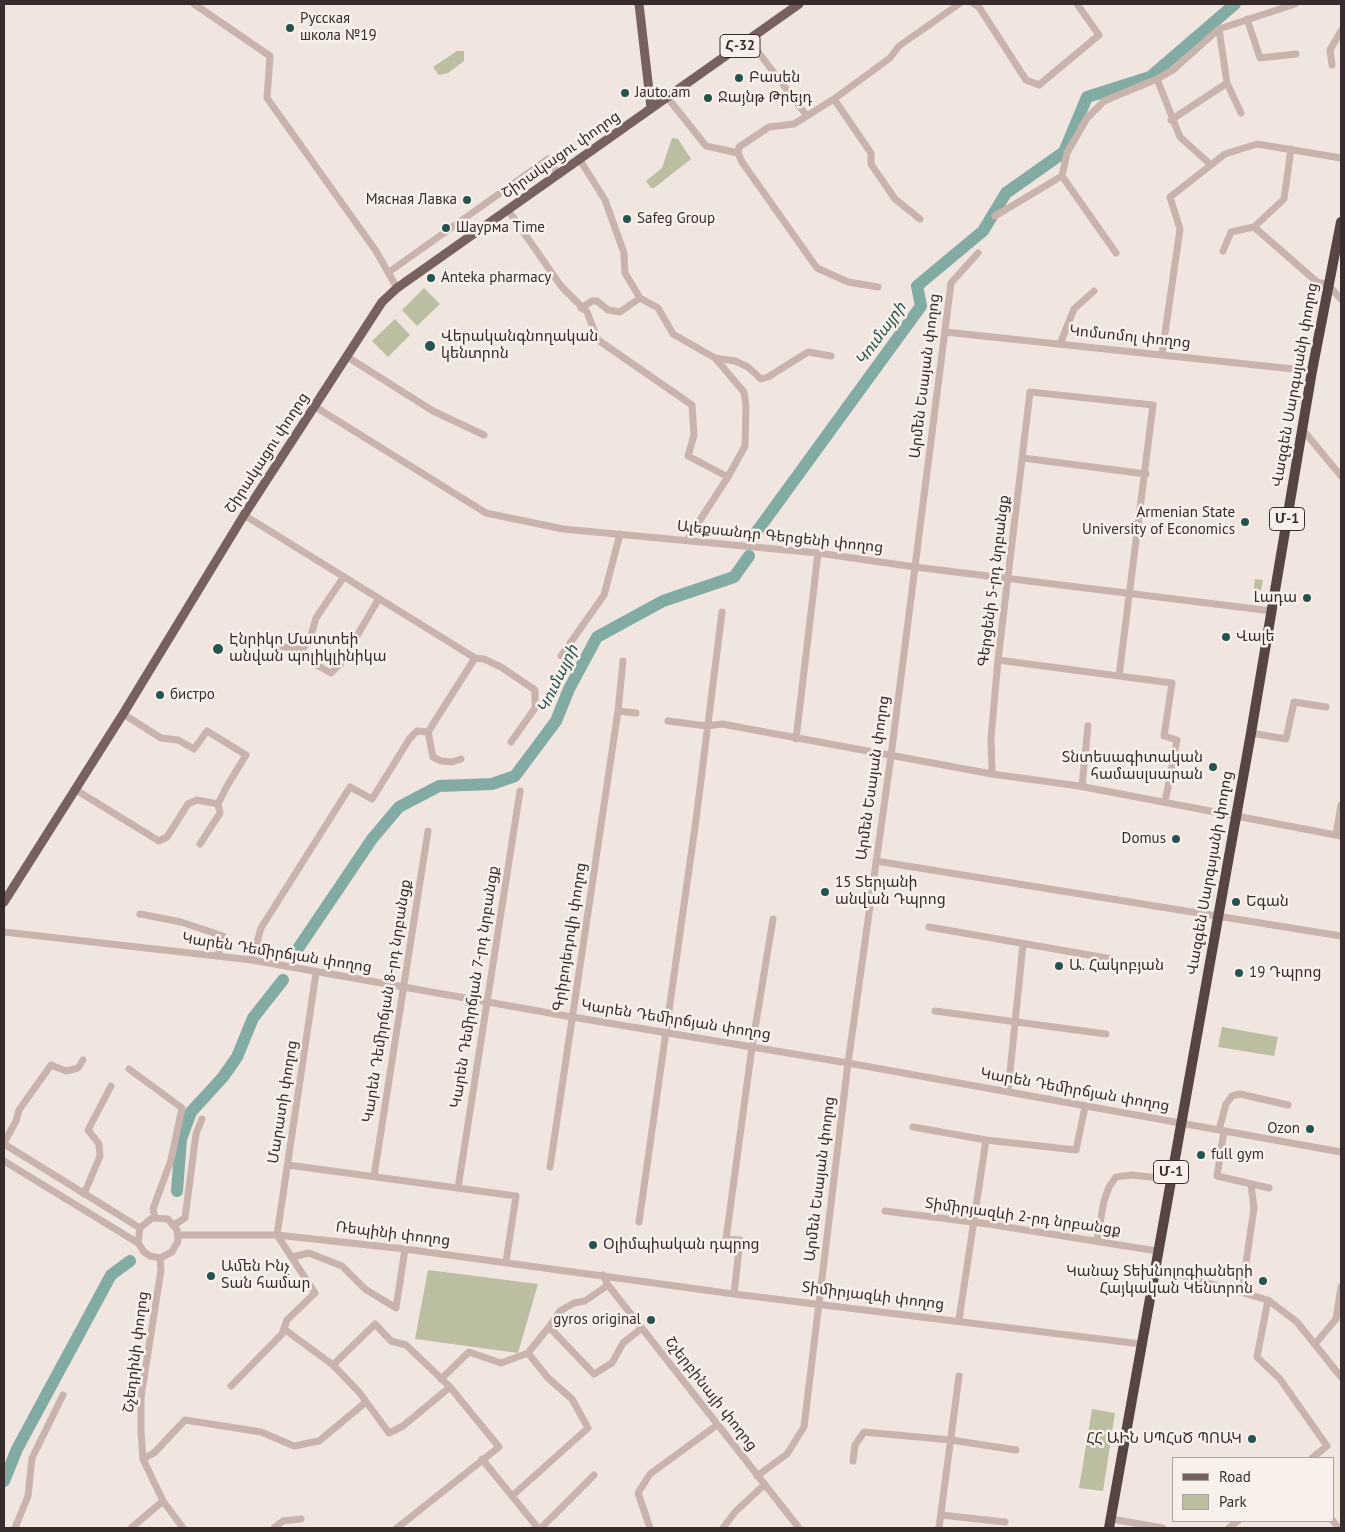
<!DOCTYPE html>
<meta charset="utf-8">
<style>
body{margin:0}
#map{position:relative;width:1345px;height:1532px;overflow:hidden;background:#f1e5e0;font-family:"PT Sans",sans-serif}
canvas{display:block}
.frame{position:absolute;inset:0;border:5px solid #372c2b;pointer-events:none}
.legend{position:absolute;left:1172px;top:1457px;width:162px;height:65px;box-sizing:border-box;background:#f9f0ec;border:1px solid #aba29f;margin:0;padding:6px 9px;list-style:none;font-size:15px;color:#372c2b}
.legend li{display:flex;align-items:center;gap:10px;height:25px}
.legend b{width:25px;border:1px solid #aba29f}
</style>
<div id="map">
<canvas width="1345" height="1532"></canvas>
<div class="frame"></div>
<ul class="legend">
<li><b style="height:6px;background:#77615e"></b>Road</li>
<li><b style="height:14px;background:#bbbea1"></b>Park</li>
</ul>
</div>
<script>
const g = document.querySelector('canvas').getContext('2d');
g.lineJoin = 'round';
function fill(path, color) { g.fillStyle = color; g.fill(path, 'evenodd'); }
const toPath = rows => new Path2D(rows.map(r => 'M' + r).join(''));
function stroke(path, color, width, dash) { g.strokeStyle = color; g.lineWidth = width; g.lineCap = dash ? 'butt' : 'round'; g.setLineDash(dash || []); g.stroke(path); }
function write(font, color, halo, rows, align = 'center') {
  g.font = font + ' "PT Sans","Noto Sans Armenian",sans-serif'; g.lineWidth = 5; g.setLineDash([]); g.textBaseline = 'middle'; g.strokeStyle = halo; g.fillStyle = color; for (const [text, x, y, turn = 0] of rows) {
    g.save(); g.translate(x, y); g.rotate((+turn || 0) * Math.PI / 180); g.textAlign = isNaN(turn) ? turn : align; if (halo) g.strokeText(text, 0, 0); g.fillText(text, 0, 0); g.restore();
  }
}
const green = toPath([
 [457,51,464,51,464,61,448,73,439,75,433,67],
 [672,138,678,139,691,159,654,188,651,188,646,181,662,168],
 [424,288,440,304,417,326,402,310],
 [395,319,410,335,388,357,372,341],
 [1255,579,1263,580,1261,590,1258,590,1257,597,1253,596],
 [1222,1027,1278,1037,1274,1056,1218,1047],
 [428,1270,538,1284,518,1353,415,1339],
 [1092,1409,1115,1413,1103,1491,1079,1488]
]);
const river = toPath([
 [755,534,921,306,917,286,983,231,1006,193,1064,152,1087,97,1150,77,1235,4],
 [293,956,372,839,399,807,439,786,492,784,515,776,556,721,569,689,597,637,663,601,734,577,749,556],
 [177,1191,181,1139,191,1112,223,1077,237,1057,253,1018,283,980],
 [4,1481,17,1449,111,1275,130,1261]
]);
const minor = toPath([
 [194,4,270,56,267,98,376,251,397,288],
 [974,4,979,7,1026,80,1039,85,1099,35,1077,4],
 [1247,19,1260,58,1296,54],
 [1219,29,1227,83,1241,113],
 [749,40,807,116],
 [1332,65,1330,50,1341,31],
 [1157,79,1180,137,1211,165],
 [667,97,706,146,738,153],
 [834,99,871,153,871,164,895,199,920,219],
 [1171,120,1227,83],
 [580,160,605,200,624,253,625,273,640,298,658,308,673,334,715,358,744,392,746,406,745,446,728,477,687,540],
 [1062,176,1116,253],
 [508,210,561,286,587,312,598,340,692,405,694,435,688,456,728,477],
 [995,216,1062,176,1067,153,1087,118,1104,101,1157,79,1173,70,1219,29,1295,4],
 [1254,227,1317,282,1328,285,1341,299],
 [1223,251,1231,232,1254,227,1284,199,1291,149],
 [389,272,548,159,559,175],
 [878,287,848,282,817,268,742,162,738,153,739,147,769,127,794,124,834,99,890,58,899,46,959,4],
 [581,308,592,301,597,301,608,310,620,312,640,298],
 [945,332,1312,371],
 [1060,344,1074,309,1094,291],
 [1162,354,1180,229,1170,197,1225,154,1257,144,1341,158],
 [346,356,433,411,484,435],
 [715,358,735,361,748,367,761,379,768,377,808,352,831,356],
 [314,406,486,513,563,529,818,553,915,567,1272,611],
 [1303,430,1341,476],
 [1023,458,1146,474],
 [244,515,475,658,428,732,417,731,410,738,372,799,350,787,261,928,252,960],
 [280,646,302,650,313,663,331,673,341,663,378,600],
 [302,650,310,639,316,618,343,578],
 [561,656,604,595,620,534],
 [475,658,484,659,501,667,535,690,535,708,511,742],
 [998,660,1172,683,1164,736,1177,740,1165,802],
 [618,711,636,713],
 [668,721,707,726,722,724,992,774,1079,786,1341,836],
 [428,732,433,757,441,761,452,762,461,759],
 [1251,733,1286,739,1294,702,1326,707],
 [796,739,818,553],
 [992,774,991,738,998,660,1030,392,1153,405,1119,676],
 [1082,786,1088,726],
 [76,790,159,841,167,837,188,804,197,800,218,804,227,786,246,755,207,731,194,749,178,740,161,738,123,714],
 [1336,835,1341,805],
 [200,844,220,813,218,804],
 [876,861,1341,936],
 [140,914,181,922,223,936,218,956],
 [929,927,1112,959],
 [4,932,252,960,572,1017,848,1063,1341,1152],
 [935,1011,1106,1034],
 [129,1069,182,1108,171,1160,153,1209,155,1217],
 [1008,1092,1023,944],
 [913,1127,986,1140,1076,1150,1085,1107],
 [1219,1130,1226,1104,1232,1096,1240,1094,1288,1105],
 [1224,1131,1217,1176,1269,1188],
 [4,1143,16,1121,19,1110,51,1065,66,1071,78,1068,83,1060],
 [4,1144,140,1228],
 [4,1161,138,1243,144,1252,150,1256,160,1258,172,1252,178,1241,177,1230,168,1219,152,1218,140,1228,138,1243],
 [288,1165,516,1196,506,1262],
 [550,1167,618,711,623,661],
 [374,1176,428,831],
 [458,1188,520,791],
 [84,1194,100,1156,99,1144,88,1130,111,1086],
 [885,1211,988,1224,1157,1251],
 [639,1222,696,820,722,612],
 [174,1225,185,1218,196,1134,202,1119],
 [178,1235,277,1235,405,1249,734,1294,1141,1344],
 [1097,1240,1104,1201,1109,1187,1116,1177,1131,1175,1170,1179],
 [292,1257,309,1253,342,1266,365,1289,396,1308,405,1249],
 [160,1258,161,1270,141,1397,141,1432,143,1459,163,1501,183,1528],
 [1155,1268,1268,1300,1297,1322,1341,1377],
 [603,1275,608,1285,799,1528],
 [608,1285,585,1301,574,1303,560,1311,549,1327,594,1374,612,1363,623,1343,642,1328],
 [1242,1291,1254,1208,1251,1185],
 [734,1294,740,1240,726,1239,752,1047,773,919],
 [1268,1300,1257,1357,1280,1379,1327,1446,1312,1458],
 [959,1320,986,1140],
 [284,1329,333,1365,359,1392,389,1433,403,1426,450,1387,499,1447,397,1528],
 [1315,1344,1336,1319,1341,1287],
 [333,1365,375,1324,391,1341,406,1345,450,1387],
 [441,1379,469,1352,501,1363,528,1353],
 [231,1386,282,1334,287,1320,315,1293,277,1235,316,973],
 [143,1459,154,1453,185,1420,261,1432,294,1446,319,1441,366,1402],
 [482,1459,538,1528],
 [853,1461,855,1445,864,1432,951,1440,1016,1450],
 [757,1476,787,1454,804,1427,848,1063,891,756,951,283,978,253],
 [512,1496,588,1428,572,1399,548,1378,528,1353,549,1327],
 [941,1515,1005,1522],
 [1111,1519,1163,1528],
 [1333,1521,1339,1528],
 [15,1528,28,1496,32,1458,63,1395],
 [131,1528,163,1501],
 [274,1528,283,1521,301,1519],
 [541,1528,594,1475],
 [650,1528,638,1493,650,1474,717,1425],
 [723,1528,735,1512,764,1485],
 [939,1528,959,1376],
 [1229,1528,1238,1521]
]);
const major = toPath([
 [639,4,651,108],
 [4,902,123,714,244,515,382,302,397,288,799,4]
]);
const highway = toPath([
 [1109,1528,1251,733,1312,371,1341,222]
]);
const markers = [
 [290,28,5,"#25544e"],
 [739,78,5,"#25544e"],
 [625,93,5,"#25544e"],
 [708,98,5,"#25544e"],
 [467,200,5,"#25544e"],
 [627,219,5,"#25544e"],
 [446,228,5,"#25544e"],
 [431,278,5,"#25544e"],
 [430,346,6,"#25544e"],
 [1245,522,5,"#25544e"],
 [1307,598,5,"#25544e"],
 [1226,637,5,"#25544e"],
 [218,649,6,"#25544e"],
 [160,695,5,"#25544e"],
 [1213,767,5,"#25544e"],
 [1176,839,5,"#25544e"],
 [825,892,5,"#25544e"],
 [1236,902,5,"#25544e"],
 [1059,966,5,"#25544e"],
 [1239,973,5,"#25544e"],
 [1310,1129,5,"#25544e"],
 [1201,1155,5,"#25544e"],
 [593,1245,5,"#25544e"],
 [211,1276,5,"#25544e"],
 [1263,1281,5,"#25544e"],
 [651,1320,5,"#25544e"],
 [1252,1439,5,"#25544e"]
];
const shields = [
 [740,46,40],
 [1287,519,35],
 [1171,1172,35]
];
const shieldNames = [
 ["Հ-32",740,46],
 ["Մ-1",1287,519],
 ["Մ-1",1171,1172]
];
const poiNames = [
 ["Русская",300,19],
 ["школа №19",300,36],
 ["Բասեն",749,78],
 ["Jauto.am",635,93],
 ["Ջայնթ Թրեյդ",718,98],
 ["Мясная Лавка",457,200,"right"],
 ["Safeg Group",637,219],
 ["Шаурма Time",456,228],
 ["Anteka pharmacy",441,278],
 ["Վերականգնողական",441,337],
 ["կենտրոն",441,354],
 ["Armenian State",1235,513,"right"],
 ["University of Economics",1235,530,"right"],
 ["Լադա",1297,598,"right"],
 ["Վալե",1236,637],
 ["Էնրիկո Մատտեի",229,640],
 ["անվան պոլիկլինիկա",229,657],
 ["бистро",170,695],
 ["Տնտեսագիտական",1203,758,"right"],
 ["համասլսարան",1203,775,"right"],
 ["Domus",1166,839,"right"],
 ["15 Տերյանի",835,883],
 ["անվան Դպրոց",835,900],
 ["Եգան",1246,902],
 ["Ա. Հակոբյան",1069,966],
 ["19 Դպրոց",1249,973],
 ["Ozon",1300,1129,"right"],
 ["full gym",1211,1155],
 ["Օլիմպիական դպրոց",603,1245],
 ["Ամեն Ինչ",221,1267],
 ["Տան համար",221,1284],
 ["Կանաչ Տեխնոլոգիաների",1253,1272,"right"],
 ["Հայկական Կենտրոն",1253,1289,"right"],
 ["gyros original",641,1320,"right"],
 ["ՀՀ ԱԻՆ ՍՊՀսԾ ՊՈԱԿ",1242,1439,"right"]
];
const streetNames = [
 ["Շիրակացու փողոց",561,155,-35],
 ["Կոմսոմոլ փողոց",1130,337,6],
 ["Արմեն Եսայան փողոց",925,376,-83],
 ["Վազգեն Սարգսյանի փողոց",1295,385,-80],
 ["Շիրակացու փողոց",267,453,-57],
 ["Ալեքսանդր Գերցենի փողոց",780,537,6],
 ["Գերցենի 5-րդ նրբանցք",994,581,-83],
 ["Արմեն Եսայան փողոց",873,778,-82],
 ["Վազգեն Սարգսյանի փողոց",1210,873,-80],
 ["Գրիբոյեդովի փողոց",570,937,-81],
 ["Կարեն Դեմիրճյան փողոց",277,953,9],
 ["Կարեն Դեմիրճյան 7-րդ նրբանցք",475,987,-81],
 ["Կարեն Դեմիրճյան 8-րդ նրբանցք",387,1001,-81],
 ["Կարեն Դեմիրճյան փողոց",676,1020,9],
 ["Կարեն Դեմիրճյան փողոց",1075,1090,10],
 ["Մարատի փողոց",283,1102,-81],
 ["Արմեն Եսայան փողոց",820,1179,-83],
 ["Տիմիրյազևի 2-րդ նրբանցք",1023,1217,8],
 ["Ռեպինի փողոց",393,1234,7],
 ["Տիմիրյազևի փողոց",873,1296,7],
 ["Շչեդրինի փողոց",136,1352,-83],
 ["Շչերբինայի փողոց",711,1394,52]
];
const waterNames = [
 ["Կումայրի",881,334,-54],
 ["Կումայրի",558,679,-64]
];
fill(green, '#bbbea1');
stroke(river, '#82aba4', 12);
stroke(minor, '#c8b4ad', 7);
stroke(major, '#77615e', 9);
stroke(highway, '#574543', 10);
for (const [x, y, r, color] of markers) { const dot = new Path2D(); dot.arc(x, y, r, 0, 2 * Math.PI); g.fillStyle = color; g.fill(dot); stroke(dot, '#f9f0ec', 2); }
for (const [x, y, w] of shields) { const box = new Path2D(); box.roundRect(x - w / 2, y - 11.5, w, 23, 4); g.fillStyle = '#f9f0ec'; g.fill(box); stroke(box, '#372c2b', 1); }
write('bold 14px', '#372c2b', null, shieldNames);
write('15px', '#372c2b', '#f9f0ec', poiNames, 'left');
write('15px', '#372c2b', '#f9f0ec', streetNames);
write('italic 16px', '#25544e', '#f9f0ec', waterNames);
</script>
